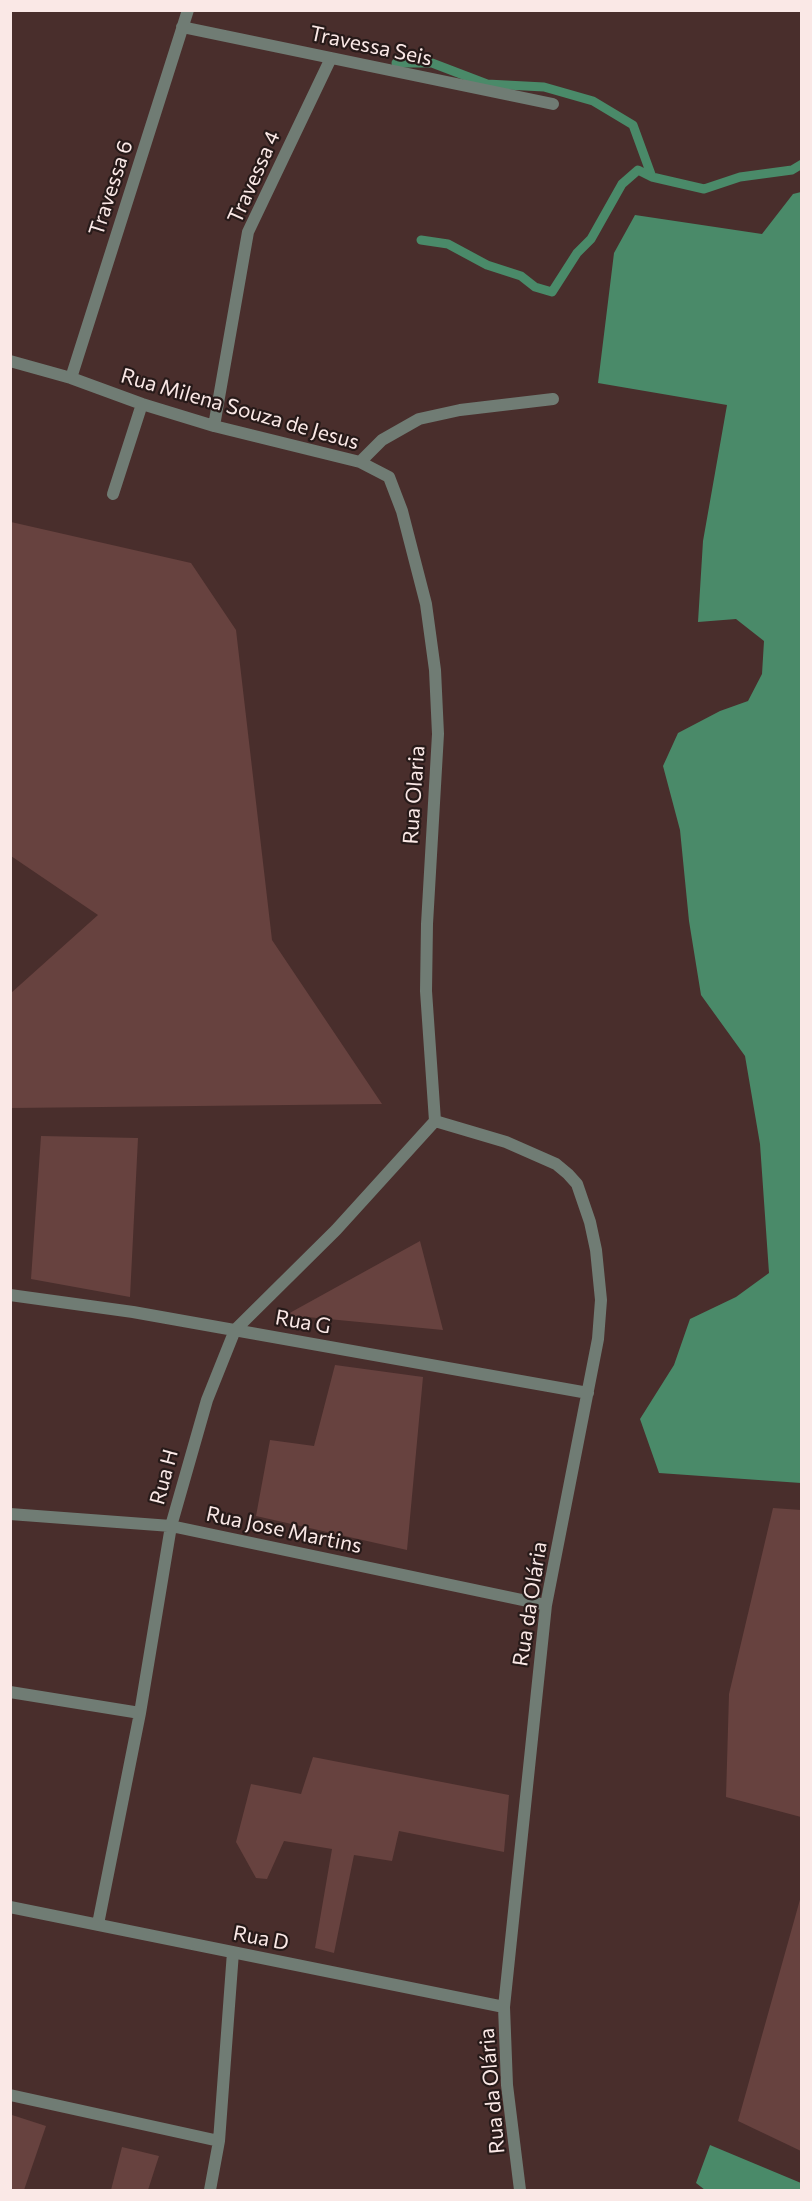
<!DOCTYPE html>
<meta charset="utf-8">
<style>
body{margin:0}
#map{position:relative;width:812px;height:2201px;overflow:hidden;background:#492e2c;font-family:Commissioner,sans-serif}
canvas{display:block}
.frame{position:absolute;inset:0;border:12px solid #fae8e6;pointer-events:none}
</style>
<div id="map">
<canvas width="812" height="2201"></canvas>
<div class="frame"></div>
</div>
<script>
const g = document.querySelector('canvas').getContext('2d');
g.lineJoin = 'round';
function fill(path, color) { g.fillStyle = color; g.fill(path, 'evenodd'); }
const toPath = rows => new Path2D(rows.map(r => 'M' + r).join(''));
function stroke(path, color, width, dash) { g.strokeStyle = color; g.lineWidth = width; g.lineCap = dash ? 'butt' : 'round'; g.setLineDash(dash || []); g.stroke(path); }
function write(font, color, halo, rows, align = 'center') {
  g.font = font + ' Commissioner,sans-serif'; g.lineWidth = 4.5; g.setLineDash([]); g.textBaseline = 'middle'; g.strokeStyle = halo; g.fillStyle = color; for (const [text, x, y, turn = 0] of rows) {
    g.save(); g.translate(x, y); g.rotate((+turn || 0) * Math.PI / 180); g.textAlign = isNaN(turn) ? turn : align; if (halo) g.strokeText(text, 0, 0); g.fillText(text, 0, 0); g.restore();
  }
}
const green = toPath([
 [11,522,191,563,236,630,272,940,382,1104,11,1108,11,993,98,915,11,856],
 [41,1136,138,1138,130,1297,31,1279],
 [420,1241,443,1330,286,1315],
 [335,1365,423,1377,407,1550,256,1516,270,1440,314,1446],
 [773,1508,801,1510,801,1817,726,1797,729,1694],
 [313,1757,509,1795,504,1852,399,1831,392,1861,354,1855,334,1953,315,1948,332,1849,284,1841,267,1879,256,1878,236,1842,251,1784,301,1794],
 [801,1896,802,2151,801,2151,738,2121],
 [12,2115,46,2126,24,2190,11,2190],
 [122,2147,159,2156,148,2190,111,2190]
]);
const water = toPath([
 [801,192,802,192,801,1483,659,1473,640,1419,674,1365,690,1319,736,1297,769,1273,760,1144,745,1056,701,995,689,921,680,830,663,766,678,733,720,711,748,701,762,674,764,641,736,619,698,622,703,541,727,405,598,383,614,253,635,215,762,234,793,194],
 [710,2145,801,2183,801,2190,705,2190,696,2183]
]);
const stream = toPath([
 [396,63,432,63,487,84,544,87,593,101,633,125,652,177],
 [421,240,448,244,487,265,521,276,535,287,552,292,577,253,591,239,622,184,638,170,652,177,704,189,740,177,792,170,802,164]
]);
const street = toPath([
 [182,27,553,104],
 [10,361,71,378,142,404,214,426,360,462,389,477,402,511,426,604,435,670,438,734,427,924,426,991,435,1121],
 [71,378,188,10],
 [214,426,248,232,331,58],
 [360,462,382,440,419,419,460,410,553,399],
 [113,494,142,404],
 [435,1121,506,1142,556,1164,568,1174,577,1184,590,1222,596,1250,601,1300,598,1339,546,1605,504,2007,507,2085,520,2190],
 [10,1295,133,1312,588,1393],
 [10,1514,171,1526,546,1605],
 [10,1692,140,1713],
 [10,1907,504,2007],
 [98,1924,140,1713,171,1526,207,1400,235,1330,336,1230,435,1121],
 [10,2095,219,2141],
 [210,2190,219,2141,233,1952]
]);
const streetNames = [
 ["Travessa Seis",371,46,12],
 ["Travessa 4",254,177,-66],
 ["Travessa 6",111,188,-72],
 ["Rua Milena Souza de Jesus",240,409,16],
 ["Rua Olaria",414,795,-86],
 ["Rua G",303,1322,10],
 ["Rua H",164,1477,-75],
 ["Rua Jose Martins",284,1530,12],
 ["Rua da Olária",530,1604,-81],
 ["Rua D",261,1938,11],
 ["Rua da Olária",492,2091,-95]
];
fill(green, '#67423f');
fill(water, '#4a8a69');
stroke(stream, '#4a8a69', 9);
stroke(street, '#707c74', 12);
write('21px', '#fae8e6', '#271a19', streetNames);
</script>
